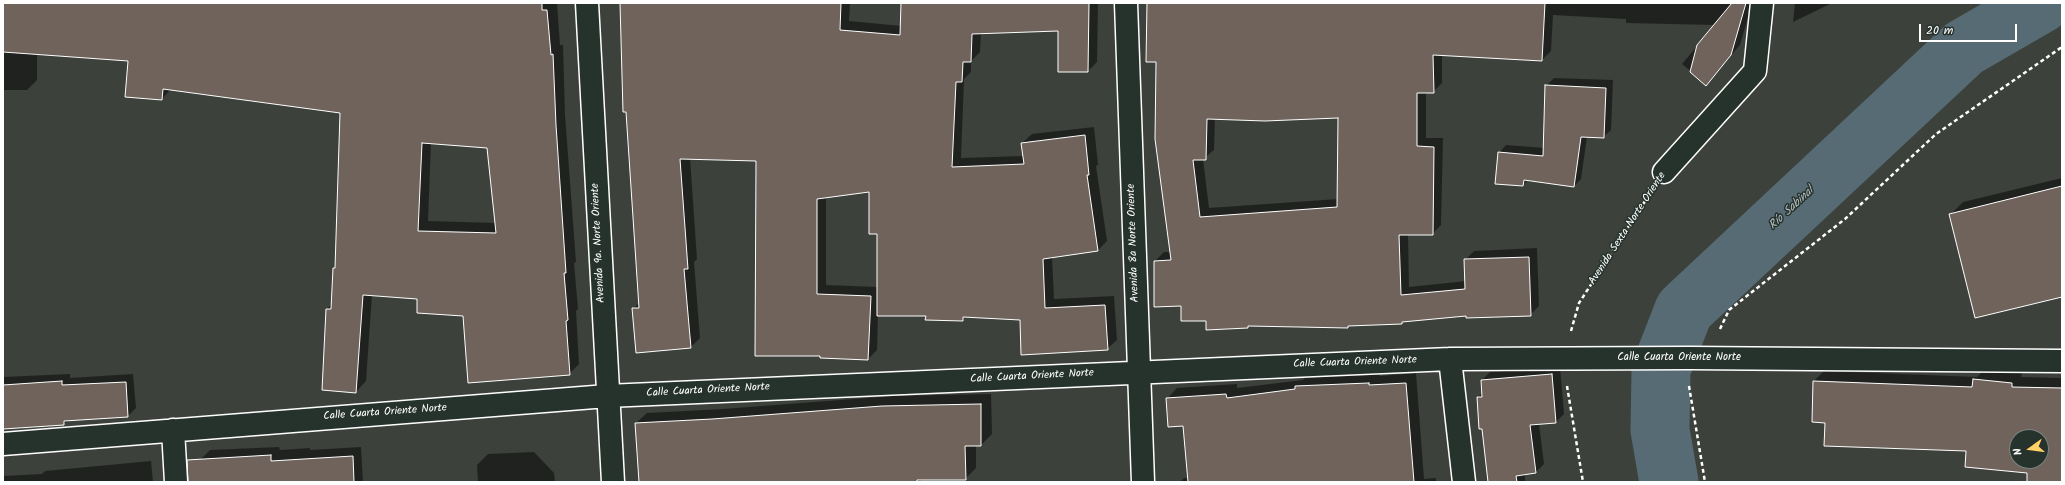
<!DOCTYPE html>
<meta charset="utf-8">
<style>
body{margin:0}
#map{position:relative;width:2065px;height:485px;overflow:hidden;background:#3c413b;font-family:Kalam,sans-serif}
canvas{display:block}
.frame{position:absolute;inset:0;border:4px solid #fff;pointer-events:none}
.north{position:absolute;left:2009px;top:429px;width:40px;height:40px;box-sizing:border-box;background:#26332d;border:1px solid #7d8581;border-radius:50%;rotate:256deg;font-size:11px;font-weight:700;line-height:16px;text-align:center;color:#fff}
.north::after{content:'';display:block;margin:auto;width:14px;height:18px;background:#ffd166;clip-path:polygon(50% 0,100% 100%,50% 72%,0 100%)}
.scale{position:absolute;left:1919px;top:24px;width:98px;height:18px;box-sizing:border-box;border:2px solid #fff;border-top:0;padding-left:5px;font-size:12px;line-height:14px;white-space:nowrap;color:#fff;-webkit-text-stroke:3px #26332d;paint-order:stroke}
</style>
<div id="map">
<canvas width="2065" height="485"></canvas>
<div class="frame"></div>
<div class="north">N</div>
<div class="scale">20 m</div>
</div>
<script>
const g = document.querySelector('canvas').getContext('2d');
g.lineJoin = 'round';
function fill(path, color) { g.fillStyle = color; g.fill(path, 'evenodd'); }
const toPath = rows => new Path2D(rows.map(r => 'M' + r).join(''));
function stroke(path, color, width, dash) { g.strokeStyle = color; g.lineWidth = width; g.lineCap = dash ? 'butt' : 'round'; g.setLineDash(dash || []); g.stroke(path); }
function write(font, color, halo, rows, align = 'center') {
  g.font = font + ' Kalam,sans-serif'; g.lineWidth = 3; g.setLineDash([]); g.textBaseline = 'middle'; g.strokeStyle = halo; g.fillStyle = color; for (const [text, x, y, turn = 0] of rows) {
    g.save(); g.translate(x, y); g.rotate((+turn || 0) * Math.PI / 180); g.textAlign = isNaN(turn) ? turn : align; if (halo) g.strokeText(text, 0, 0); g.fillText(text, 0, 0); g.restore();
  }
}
const shadow = toPath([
 [3,3,557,3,560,45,563,45,565,115,576,262,574,263,578,309,576,311,579,364,569,374,464,315,418,298,372,295,366,381,356,392,327,309,332,304,336,267,341,112,171,89,162,99,129,60,37,54,37,80,27,90,3,90],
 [431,143,488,148,496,223,428,221],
 [620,3,850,3,849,21,902,26,902,3,1098,3,1097,62,1088,71,1059,30,981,33,980,52,971,61,971,72,964,79,961,158,1024,156,1022,143,1032,134,1094,127,1098,165,1096,166,1107,241,1098,250,1052,257,1054,299,1114,296,1117,340,1107,349,1021,319,966,316,963,320,927,315,878,315,877,350,868,359,821,357,757,160,690,158,697,259,694,262,700,338,691,347,633,309,640,302],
 [870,191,878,233,878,287,826,285,826,197],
 [1148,3,1752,3,1740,45,1706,84,1682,64,1715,25,1626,23,1626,19,1553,15,1551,51,1542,60,1442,54,1442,83,1433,92,1426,92,1426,138,1443,138,1441,225,1432,234,1408,234,1409,287,1466,281,1465,260,1474,251,1537,248,1539,306,1530,315,1467,315,1403,321,1401,323,1250,325,1248,327,1207,320,1182,305,1155,261,1164,252,1170,252,1157,61],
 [1339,117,1338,199,1209,208,1203,159,1214,150,1215,118],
 [1795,3,1832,3,1793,22],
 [1554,78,1613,80,1611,130,1603,137,1587,137,1581,179,1574,186,1528,180,1523,185,1499,153,1506,145,1545,148,1546,86],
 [2062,178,2062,295,1950,215,1963,202],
 [1560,367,1564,414,1556,422,1539,424,1544,464,1536,472,1525,474,1525,482,1490,482,1478,397,1483,392,1482,380,1490,372],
 [1984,370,2022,373,2021,377,2062,378,2062,482,2028,482,2028,472,1967,450,1826,422,1814,381,1824,371,1977,377],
 [2017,437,2041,437,2041,461,2017,461],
 [1379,373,1380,376,1416,373,1424,479,1436,478,1436,482,1180,482,1184,478,1188,478,1184,425,1167,399,1177,388,1237,384,1237,388,1303,380,1307,376],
 [70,374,70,378,133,374,136,408,128,416,69,420,64,424,3,428,3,377],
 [991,394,992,434,981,445,976,445,976,468,965,479,922,479,920,482,639,482,636,423,647,413,723,409,893,396],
 [279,447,280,450,310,448,310,450,361,447,363,482,202,482,200,460,210,450],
 [534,452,554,473,555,482,478,482,477,465,488,454],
 [151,461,153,482,3,482,3,476,42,474,45,471]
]);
const river = toPath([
 [1669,482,1660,430,1661,369,1684,310,1964,48,2042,3]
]);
const building = toPath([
 [3,3,542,3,542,10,547,10,551,55,553,54,556,125,566,273,564,273,568,320,566,321,570,375,468,383,463,316,417,313,417,299,363,295,356,393,322,390,326,309,331,309,333,268,335,268,340,113,163,89,162,100,125,97,128,61,3,52,3,3],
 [422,143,487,148,496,233,418,231,422,143],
 [620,3,841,3,840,30,900,35,901,3,1089,3,1088,72,1058,72,1058,31,972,34,971,62,963,62,962,82,956,82,952,167,1024,164,1021,143,1085,135,1089,175,1087,175,1098,251,1043,259,1045,308,1105,305,1108,350,1021,355,1020,320,963,317,963,321,925,320,926,316,877,316,877,234,869,234,869,192,817,199,817,294,871,296,868,360,820,358,820,356,755,356,756,161,680,159,688,269,684,269,691,348,636,353,632,308,639,308,626,112,623,112,620,3],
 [1147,3,1545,3,1542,61,1433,55,1434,93,1417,93,1417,146,1434,147,1433,235,1399,235,1401,295,1465,289,1464,259,1529,257,1531,316,1466,318,1466,316,1402,322,1402,324,1348,326,1348,328,1248,326,1248,328,1206,330,1206,321,1181,321,1181,306,1154,307,1154,261,1171,260,1155,139,1156,62,1146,62,1147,3],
 [1338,118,1337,207,1200,217,1193,160,1206,160,1207,119,1265,121,1338,118],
 [1732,3,1746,3,1731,55,1706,86,1690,72,1697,45,1732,3],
 [1545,85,1606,88,1604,138,1581,137,1574,187,1524,180,1523,186,1495,184,1498,152,1543,156,1545,85],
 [2062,186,2062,297,1975,318,1949,214,2062,186],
 [1552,374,1556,423,1530,425,1536,473,1516,476,1517,482,1488,482,1482,429,1479,429,1477,397,1482,397,1481,380,1552,374],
 [1973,379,2012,383,2012,387,2062,388,2062,482,2027,482,2027,473,1965,467,1966,451,1824,446,1825,423,1812,422,1813,381,1972,387,1973,379],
 [2017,437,2041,437,2041,461,2017,461,2017,437],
 [62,381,62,385,126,382,128,417,64,421,64,425,3,429,3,385,62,381],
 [1369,383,1369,385,1406,383,1414,482,1188,482,1183,426,1168,427,1166,398,1226,394,1227,398,1295,389,1295,386,1369,383],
 [981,404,981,446,965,446,966,480,917,480,917,482,639,482,635,423,712,419,882,406,981,404],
 [271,455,271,461,353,456,354,482,188,482,187,460,271,455]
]);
const path = toPath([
 [1720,329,1729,310,1845,219,1936,134,2062,47],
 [1571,331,1579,303,1649,195],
 [1567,386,1583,482],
 [1689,386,1705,482]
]);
const minor = toPath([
 [587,3,613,482],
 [1126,3,1143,482],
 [1664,172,1755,71,1762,3],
 [1450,359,1464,482],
 [173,430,176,482],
 [3,444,607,396,1450,359,1690,358,2062,361]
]);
const streetNames = [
 ["Avenida Sexta Norte Oriente",1628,229,-57],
 ["Avenida 9a. Norte Oriente",599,243,-93],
 ["Avenida 8a Norte Oriente",1134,243,-92],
 ["Calle Cuarta Oriente Norte",1679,358],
 ["Calle Cuarta Oriente Norte",1355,363,-2],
 ["Calle Cuarta Oriente Norte",1032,377,-3],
 ["Calle Cuarta Oriente Norte",708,391,-3],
 ["Calle Cuarta Oriente Norte",385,413,-4]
];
const waterNames = [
 ["Río Sabinal",1792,209,-43]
];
fill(shadow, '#0007');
stroke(river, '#566b74', 59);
fill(building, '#6f635c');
stroke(building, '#fff', 1);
stroke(minor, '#fff', 25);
stroke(path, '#fff', 2.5, [4, 3]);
stroke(minor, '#26332d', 22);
write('11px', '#fff', '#26332d', streetNames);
write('italic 12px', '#b3bcc0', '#26332d', waterNames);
</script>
